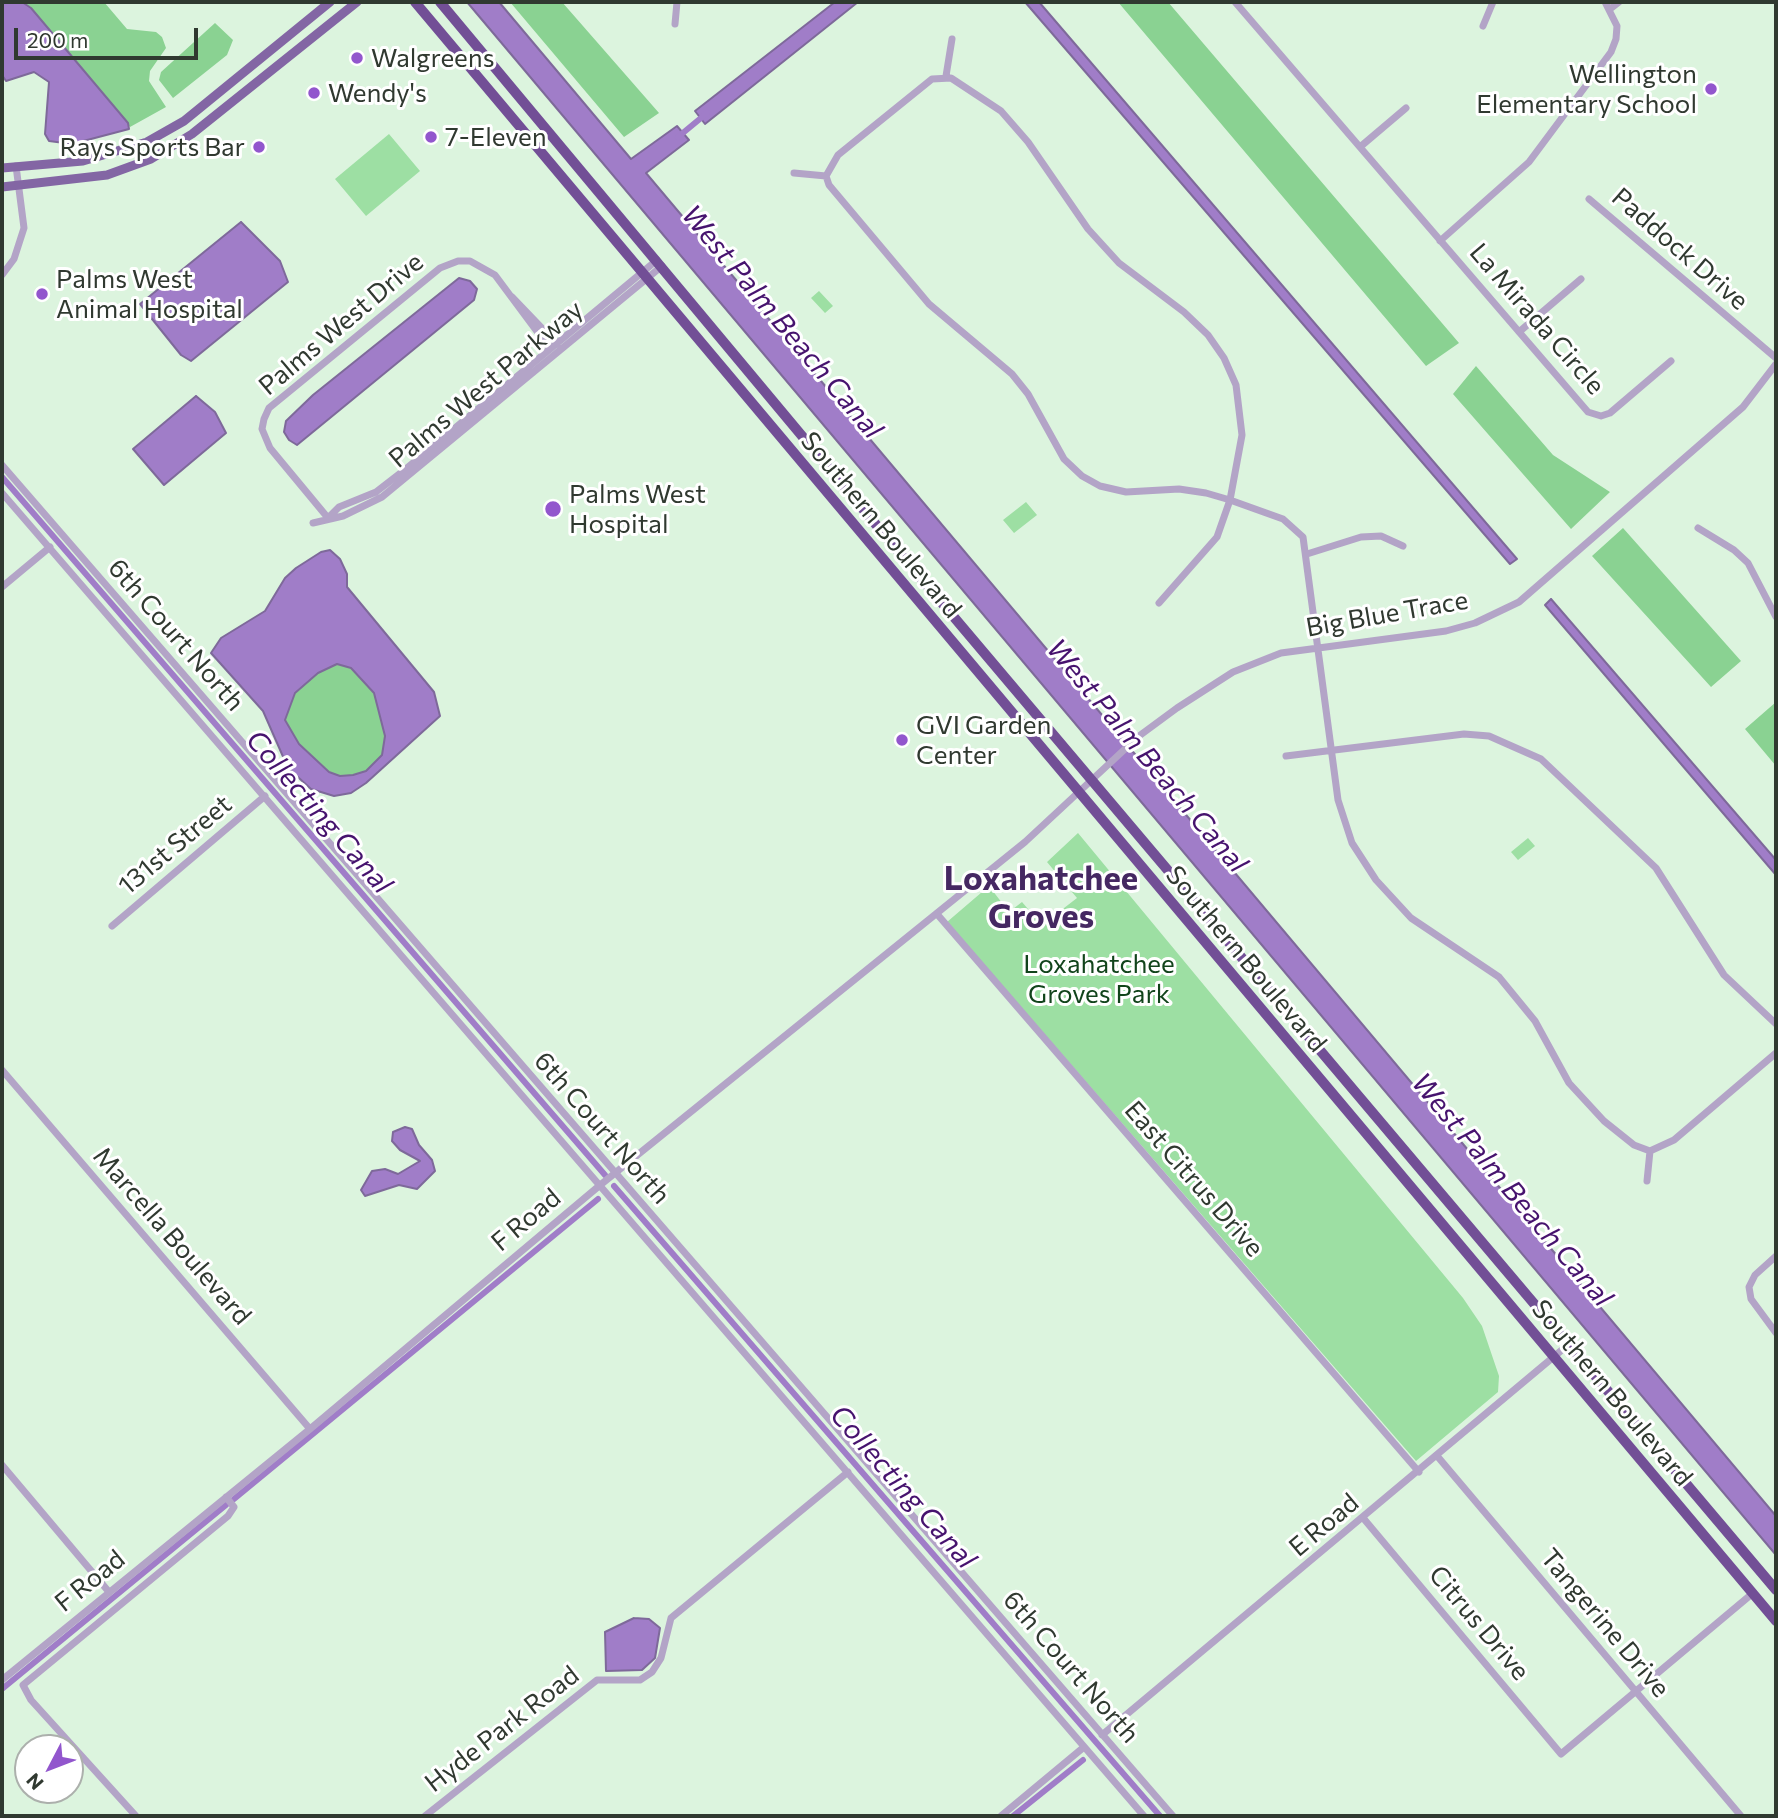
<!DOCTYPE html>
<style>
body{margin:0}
#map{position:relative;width:1778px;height:1818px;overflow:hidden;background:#dcf4de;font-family:Commissioner,sans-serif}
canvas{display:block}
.frame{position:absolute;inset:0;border:4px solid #303930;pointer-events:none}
.north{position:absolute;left:14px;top:1734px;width:70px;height:70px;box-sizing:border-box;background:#fff;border:2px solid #acb0ac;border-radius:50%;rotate:228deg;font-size:19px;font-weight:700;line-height:28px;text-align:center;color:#303930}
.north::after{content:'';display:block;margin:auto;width:24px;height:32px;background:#9256cd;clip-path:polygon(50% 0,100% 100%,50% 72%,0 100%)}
.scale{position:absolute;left:14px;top:28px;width:184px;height:32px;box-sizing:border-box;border:4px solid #303930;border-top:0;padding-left:9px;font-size:21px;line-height:24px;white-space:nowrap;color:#303930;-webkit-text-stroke:5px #fff;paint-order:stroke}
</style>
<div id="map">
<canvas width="1778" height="1818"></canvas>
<div class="frame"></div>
<div class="north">N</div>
<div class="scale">200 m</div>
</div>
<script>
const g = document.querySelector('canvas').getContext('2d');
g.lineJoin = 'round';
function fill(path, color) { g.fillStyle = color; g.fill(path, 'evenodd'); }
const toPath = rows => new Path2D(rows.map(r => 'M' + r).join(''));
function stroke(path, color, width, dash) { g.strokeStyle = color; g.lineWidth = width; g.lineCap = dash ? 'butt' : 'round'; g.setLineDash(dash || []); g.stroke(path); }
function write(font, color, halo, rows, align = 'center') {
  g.font = font + ' Commissioner,sans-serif'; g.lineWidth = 6; g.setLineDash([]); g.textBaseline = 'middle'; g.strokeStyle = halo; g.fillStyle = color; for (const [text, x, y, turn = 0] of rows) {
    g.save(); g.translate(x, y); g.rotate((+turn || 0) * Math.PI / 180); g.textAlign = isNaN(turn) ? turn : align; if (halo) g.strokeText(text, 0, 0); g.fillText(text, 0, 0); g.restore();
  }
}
const green = toPath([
 [389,134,420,171,366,216,335,179],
 [819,291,833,306,825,313,811,298],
 [1026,502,1037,515,1014,533,1003,520],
 [1078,833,1463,1298,1482,1326,1499,1376,1498,1392,1416,1461,947,922,989,886,1009,912,1022,902,1042,925,1077,898,1047,862],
 [1528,838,1535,846,1518,860,1511,852]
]);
const forest = toPath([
 [22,2,104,2,127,29,156,32,162,37,166,48,150,71,149,81,166,107,130,127],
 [510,2,562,2,659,113,624,137],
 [1118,2,1168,2,1459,343,1426,366],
 [215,23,233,40,227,55,173,98,159,80,161,72],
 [1476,366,1553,455,1610,492,1571,529,1453,394],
 [1623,528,1741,661,1711,687,1592,556],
 [337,663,351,668,374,693,385,736,382,755,366,771,353,775,340,776,329,772,299,744,285,720,295,693,318,673],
 [1776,702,1776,766,1745,729]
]);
const water = toPath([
 [5,2,22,2,31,8,128,123,129,129,72,144,49,141,45,134,49,82,34,72,6,81,2,75,2,4,5,2],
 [467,2,499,2,631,159,677,126,689,140,646,173,1776,1516,1776,1555,467,2],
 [835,2,858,2,705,124,695,111,835,2],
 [1025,2,1039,2,1517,559,1510,564,1025,2],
 [241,222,280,261,288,282,191,361,181,355,140,304,241,222],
 [459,278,470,281,477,289,474,300,297,445,289,440,284,432,286,421,313,395,459,278],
 [196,396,215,412,226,433,164,485,133,449,196,396],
 [330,550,340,559,347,574,347,587,434,692,440,716,366,783,351,793,334,796,311,789,288,768,263,711,211,653,221,638,265,611,285,578,296,568,321,552,330,550],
 [337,664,351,668,374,693,385,736,382,755,366,771,353,775,340,776,329,772,299,744,285,720,295,693,318,673,337,664],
 [1551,599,1776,860,1776,875,1545,605,1551,599],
 [405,1127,412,1129,419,1145,432,1160,435,1171,417,1189,399,1185,365,1196,361,1190,372,1171,385,1169,398,1174,420,1161,400,1150,392,1141,393,1132,405,1127],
 [634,1618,649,1619,660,1628,655,1658,642,1670,606,1671,605,1632,634,1618]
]);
const canal = toPath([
 [678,137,707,113],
 [2,477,605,1175],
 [614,1186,1160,1816],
 [234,1499,598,1199],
 [2,1689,226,1505],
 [1013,1816,1083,1760]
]);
const minor = toPath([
 [1235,2,1588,412,1601,416,1610,413,1671,361],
 [1610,9,1619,2],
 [675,24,677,2],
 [1483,26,1493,2],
 [946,76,952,39],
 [1360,147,1406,108],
 [794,173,826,176],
 [1589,199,1776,358],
 [1440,241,1529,162,1611,52,1616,39,1617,26,1605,2],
 [2,275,14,259,24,228,16,166],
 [512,297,557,344],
 [1519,332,1581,279],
 [2,465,1173,1816],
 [2,493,1144,1816],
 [328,518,270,448,262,429,264,419,269,408,440,268,458,261,470,261,495,275,550,349],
 [328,518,339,507,376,492,407,468,657,260],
 [313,523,343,516,382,497,662,266],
 [1698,528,1734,550,1748,563,1776,617],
 [1307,554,1361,537,1381,536,1403,546],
 [2,587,50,547],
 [1159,603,1217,537,1230,500,1242,435,1236,385,1224,358,1208,335,1184,312,1119,263,1088,229,1028,142,1001,111,951,78,932,79,838,155,826,176,829,185,929,304,1012,374,1028,394,1064,459,1082,476,1100,486,1126,492,1179,489,1206,493,1230,500,1283,519,1303,537,1338,800,1352,843,1376,880,1411,918,1499,977,1535,1021,1569,1083,1604,1121,1634,1145,1650,1151,1674,1140,1776,1053],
 [1286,756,1464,734,1489,736,1541,759,1656,868,1724,975,1776,1024],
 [937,914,1419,1472],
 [112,926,265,796],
 [2,1070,310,1429],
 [1647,1181,1650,1151],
 [1776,1256,1755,1275,1749,1287,1751,1299,1776,1333],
 [1438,1457,1741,1816],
 [2,1465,109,1592],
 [1364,1519,1561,1754,1753,1593],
 [2,1680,310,1429,599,1186,1025,842,1139,736,1177,708,1233,672,1281,653,1446,631,1475,623,1519,602,1743,407,1776,364],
 [1102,1735,1569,1344],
 [136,1816,31,1700,23,1685,228,1516,234,1507,226,1497],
 [425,1816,597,1680,640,1680,652,1672,661,1658,671,1618,848,1472],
 [1001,1816,1084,1747]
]);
const major = toPath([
 [2,168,83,161,147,142,184,121,330,2],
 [2,187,107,175,151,159,192,134,357,2]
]);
const highway = toPath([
 [415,2,1776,1621],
 [440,2,893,545,1776,1590]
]);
const markers = [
 [357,58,7,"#9256cd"],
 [1711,89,7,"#9256cd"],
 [314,93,7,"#9256cd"],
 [431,137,7,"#9256cd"],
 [259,147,7,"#9256cd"],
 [42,294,7,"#9256cd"],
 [553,509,9,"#9256cd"],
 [902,740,7,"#9256cd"]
];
const poiNames = [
 ["Walgreens",371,58],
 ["Wellington",1697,74,"right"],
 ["Elementary School",1697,104,"right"],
 ["Wendy's",328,93],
 ["7-Eleven",445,137],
 ["Rays Sports Bar",245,147,"right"],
 ["Palms West",56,279],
 ["Animal Hospital",56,309],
 ["Palms West",569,494],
 ["Hospital",569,524],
 ["GVI Garden",916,725],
 ["Center",916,755]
];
const streetNames = [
 ["Paddock Drive",1680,249,41],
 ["La Mirada Circle",1537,319,49],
 ["Palms West Drive",341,324,-40],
 ["Palms West Parkway",486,384,-40],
 ["Southern Boulevard",881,525,50],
 ["Big Blue Trace",1387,614,-10],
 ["6th Court North",176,635,49],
 ["131st Street",175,845,-40],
 ["Southern Boulevard",1246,959,50],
 ["6th Court North",602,1128,49],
 ["East Citrus Drive",1194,1179,49],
 ["F Road",526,1220,-40],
 ["Marcella Boulevard",172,1236,49],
 ["Southern Boulevard",1612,1393,50],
 ["E Road",1324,1525,-40],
 ["F Road",90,1581,-39],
 ["Citrus Drive",1479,1623,50],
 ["Tangerine Drive",1605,1623,50],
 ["6th Court North",1071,1667,49],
 ["Hyde Park Road",502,1729,-38]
];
const parkNames = [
 ["Loxahatchee",1099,964],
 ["Groves Park",1099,994]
];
const waterNames = [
 ["West Palm Beach Canal",782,322,50],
 ["West Palm Beach Canal",1147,756,50],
 ["Collecting Canal",319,812,49],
 ["West Palm Beach Canal",1512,1190,50],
 ["Collecting Canal",903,1487,49]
];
const districtNames = [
 ["Loxahatchee",1041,879],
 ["Groves",1041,917]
];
fill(green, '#9ddfa3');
fill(forest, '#8ad292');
fill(water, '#a07dc8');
stroke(water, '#7e699a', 2);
stroke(canal, '#a07dc8', 6);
stroke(minor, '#b3a4c7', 7);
stroke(major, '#8366a4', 9);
stroke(highway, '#724f96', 10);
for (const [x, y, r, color] of markers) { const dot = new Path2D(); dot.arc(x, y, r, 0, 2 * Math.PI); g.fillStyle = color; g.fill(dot); stroke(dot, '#fff', 2.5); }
write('26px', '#303930', '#fff', poiNames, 'left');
write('26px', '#303930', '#fff', streetNames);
write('26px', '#11441b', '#fff', parkNames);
write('italic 28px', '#46136e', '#fff', waterNames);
write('bold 33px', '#452862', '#fff', districtNames);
</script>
